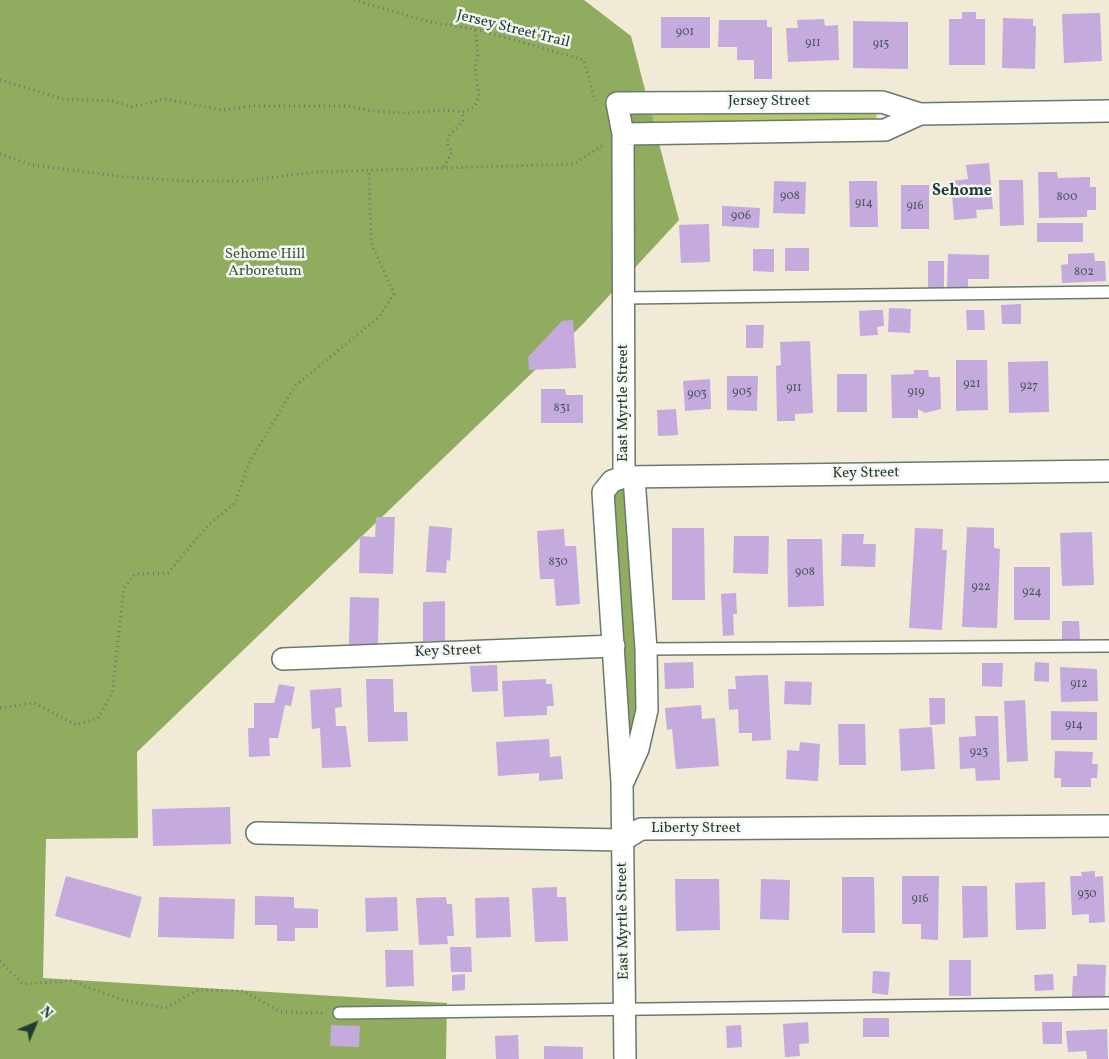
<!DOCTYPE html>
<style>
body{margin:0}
#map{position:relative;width:1109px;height:1059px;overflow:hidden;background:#f1ead7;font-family:Vollkorn,serif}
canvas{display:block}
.north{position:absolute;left:10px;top:999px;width:50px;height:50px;-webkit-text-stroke:4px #f6f6f2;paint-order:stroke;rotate:45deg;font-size:14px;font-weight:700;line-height:20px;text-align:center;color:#1f3d34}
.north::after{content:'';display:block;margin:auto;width:18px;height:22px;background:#1f3d34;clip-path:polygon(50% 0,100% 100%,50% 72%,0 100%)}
</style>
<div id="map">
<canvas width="1109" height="1059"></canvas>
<div class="north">N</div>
</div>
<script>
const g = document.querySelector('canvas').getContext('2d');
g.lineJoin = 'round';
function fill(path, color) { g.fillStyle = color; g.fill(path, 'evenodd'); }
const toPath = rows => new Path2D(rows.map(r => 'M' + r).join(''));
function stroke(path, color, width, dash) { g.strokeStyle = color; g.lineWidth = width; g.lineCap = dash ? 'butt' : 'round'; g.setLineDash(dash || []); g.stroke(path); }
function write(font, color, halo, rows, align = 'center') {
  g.font = font + ' Vollkorn,serif'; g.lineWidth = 5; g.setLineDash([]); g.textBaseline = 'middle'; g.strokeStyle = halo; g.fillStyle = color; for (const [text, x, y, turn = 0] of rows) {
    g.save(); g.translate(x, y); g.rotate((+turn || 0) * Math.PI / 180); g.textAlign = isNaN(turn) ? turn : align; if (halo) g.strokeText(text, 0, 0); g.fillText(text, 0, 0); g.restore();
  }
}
const green = toPath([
 [872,108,877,114,874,125,632,126,630,111]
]);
const forest = toPath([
 [0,0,584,0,631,36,679,220,582,325,137,752,138,838,46,839,43,978,447,1003,446,1059,0,1059],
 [617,484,627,487,642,688,639,723,627,744,610,498]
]);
const building = toPath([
 [962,12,976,12,976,19,985,19,985,65,949,65,949,19,962,19],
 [1100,13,1102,61,1064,63,1062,14],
 [661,17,710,17,710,48,661,48],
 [1003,18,1033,19,1033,26,1036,26,1035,69,1002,68],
 [824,19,825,26,838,25,839,60,788,62,786,28,798,28,797,20],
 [719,20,767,20,767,27,772,27,772,79,754,79,754,60,737,60,737,47,718,47],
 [853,21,908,22,908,69,853,68],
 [989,163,993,209,976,210,977,218,954,220,951,181,968,179,966,165],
 [1038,172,1057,172,1058,178,1090,177,1090,187,1096,187,1096,210,1087,210,1087,217,1039,218],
 [999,180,1023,180,1024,225,1000,226],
 [774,181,806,182,805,214,773,213],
 [849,181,877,181,878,227,850,227],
 [901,185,929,185,929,229,901,229],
 [722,206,760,208,759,228,722,226],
 [1037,223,1083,223,1083,242,1037,242],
 [709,224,710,262,681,263,679,225],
 [785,248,809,248,809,271,785,271],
 [753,249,774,249,774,272,753,271],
 [1094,253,1095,261,1105,261,1106,281,1062,283,1061,265,1068,264,1068,254],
 [948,254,989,255,989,279,968,279,968,287,947,287],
 [928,261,944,261,944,288,928,288],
 [1021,304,1021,324,1002,324,1001,305],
 [889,308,911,309,910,333,888,332],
 [874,310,883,310,884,326,877,327,878,335,860,336,859,311],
 [966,310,984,310,985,330,967,330],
 [573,320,576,368,529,370,528,357,562,321],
 [746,325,764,325,763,348,746,348],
 [810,341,813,413,795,414,795,421,777,421,776,366,781,365,780,342],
 [956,360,987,360,988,410,956,411],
 [1048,361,1049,412,1009,413,1008,362],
 [914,370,928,370,929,377,940,377,941,409,925,413,918,409,918,418,892,418,891,375,914,374],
 [837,374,867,374,867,412,837,412],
 [727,376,758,376,757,411,727,410],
 [710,379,711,409,685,411,683,381],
 [541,389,565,389,566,395,583,395,583,423,541,423],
 [676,409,678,435,658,436,657,410],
 [376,517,395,517,393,574,359,573,360,536,375,537],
 [429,526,452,528,450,561,447,560,446,573,426,572],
 [967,527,994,528,994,548,1000,549,997,628,962,627],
 [672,528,704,528,705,600,672,600],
 [915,528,943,529,942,550,947,550,942,630,909,628],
 [564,529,565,546,576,546,580,604,556,606,554,579,540,579,537,531],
 [1092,532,1094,585,1062,586,1060,533],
 [842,534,864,534,863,544,876,544,875,567,841,566],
 [734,536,769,536,768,574,733,573],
 [787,539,822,539,824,606,788,607],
 [1014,567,1050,567,1050,620,1014,620],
 [736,593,737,614,733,614,734,635,723,636,721,594],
 [350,597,379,598,378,645,349,645],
 [445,601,445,641,423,641,423,602],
 [1062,621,1079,621,1080,639,1062,640],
 [693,662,694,688,665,689,664,663],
 [1035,662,1049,663,1049,682,1034,681],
 [982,663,1003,663,1002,687,982,686],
 [497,665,498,691,472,692,470,666],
 [1060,667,1097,669,1098,701,1061,702],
 [768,675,771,740,752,741,752,733,739,733,738,709,729,710,728,689,736,689,735,676],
 [366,679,393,679,394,712,407,712,408,741,368,742],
 [546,679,546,684,552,684,554,706,547,706,547,715,504,717,502,681],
 [785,681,812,682,811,705,784,704],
 [279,684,295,687,291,706,285,705,278,738,269,738,270,756,249,757,248,728,254,728,254,703,274,703],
 [341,688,342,707,335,708,336,726,346,726,351,767,322,768,320,728,312,729,310,690],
 [929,698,945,698,945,724,930,725],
 [1025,700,1028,761,1007,762,1004,701],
 [701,705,702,719,715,718,719,766,676,769,672,729,667,730,665,708],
 [1051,711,1097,712,1097,740,1051,740],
 [975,716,998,716,1000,780,976,781,975,768,960,769,959,737,976,736],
 [838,724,865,724,866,765,839,765],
 [932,727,935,769,901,771,899,729],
 [549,739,550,757,561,756,563,779,539,781,539,773,498,776,496,742],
 [800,742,820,744,818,781,786,779,787,750,799,751],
 [1055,751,1093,752,1092,764,1098,764,1097,778,1091,778,1091,787,1061,787,1061,778,1054,778],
 [230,807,231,844,153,846,152,809],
 [1095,871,1095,877,1103,876,1105,922,1089,923,1089,914,1072,915,1070,876,1082,876,1081,872],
 [66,876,142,897,130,938,55,916],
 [902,876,939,876,938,940,921,939,921,924,902,924],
 [842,877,874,877,875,933,842,933],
 [675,879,719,879,720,930,676,931],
 [761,879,790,880,789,920,760,919],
 [1045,882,1046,929,1016,930,1015,883],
 [962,886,987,886,988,937,963,938],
 [557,887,557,897,566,897,568,941,535,942,532,888],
 [255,896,294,897,294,908,318,909,318,928,295,928,295,941,277,941,277,925,255,925],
 [159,897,235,899,234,939,158,937],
 [397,897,398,931,366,932,365,898],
 [446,897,447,904,452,904,454,936,447,936,448,944,419,945,416,898],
 [509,897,511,937,476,938,475,898],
 [450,947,471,947,472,972,451,972],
 [385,950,413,950,414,986,386,987],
 [949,960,971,960,971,996,949,996],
 [1077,964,1106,965,1105,998,1072,997,1073,976,1077,976],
 [873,971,890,972,888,995,872,993],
 [465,974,465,990,452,991,452,975],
 [1053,974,1054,990,1035,991,1034,975],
 [863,1018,889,1018,889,1037,863,1037],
 [808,1022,809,1043,799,1044,800,1056,785,1057,783,1024],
 [1042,1022,1062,1022,1062,1044,1043,1044],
 [331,1025,360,1026,359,1047,330,1046],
 [741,1025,742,1047,727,1048,726,1026],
 [1107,1029,1108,1059,1087,1059,1086,1051,1068,1052,1066,1031],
 [518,1035,519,1059,496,1059,495,1036],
 [544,1046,583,1047,583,1059,544,1059]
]);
const path = toPath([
 [354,0,430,22,475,29,584,60,595,101],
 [0,80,63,99,113,101,131,107,165,99,222,110,253,106,349,106,372,111,409,113,447,110,465,112,474,107,479,97,475,67,478,55,475,29],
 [0,154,32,165,126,177,186,181,245,181,314,172,574,164,603,145],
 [444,167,452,152,448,145,448,137,463,121,462,111],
 [0,708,34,703,76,725,98,718,112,694,124,588,135,574,168,573,208,525,235,503,249,463,295,386,379,317,394,294,371,242,369,171],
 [0,961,23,984,71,981,123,1000,166,1008,198,990,243,991,281,1012,323,1013]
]);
const service = toPath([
 [623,298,1109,292],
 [646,649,1109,646],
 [339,1013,1109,1003]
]);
const minor = toPath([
 [623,134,885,130,920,114],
 [624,477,623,134,617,103,882,102,920,114,1109,111],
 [283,659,614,646],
 [624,780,638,749,647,710,646,649,634,477],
 [257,833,623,840,641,829,1109,826],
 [625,1059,622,783,603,492,612,481,624,477,1109,471]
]);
const numberNames = [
 ["901",685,33],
 ["911",813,44],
 ["915",881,45],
 ["908",790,197],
 ["800",1067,198],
 ["914",864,204],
 ["916",915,207],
 ["906",741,217],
 ["802",1084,273],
 ["921",972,385],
 ["927",1029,387],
 ["911",794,389],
 ["905",742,393],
 ["919",916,393],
 ["903",697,395],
 ["831",562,409],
 ["830",558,563],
 ["908",805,573],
 ["922",981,588],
 ["924",1032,593],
 ["912",1079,685],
 ["914",1074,726],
 ["923",979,753],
 ["930",1087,895],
 ["916",920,900]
];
const streetNames = [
 ["Jersey Street Trail",513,30,14],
 ["Jersey Street",769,102],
 ["East Myrtle Street",624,403,-90],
 ["Key Street",866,474,-1],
 ["Key Street",448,652,-2],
 ["Liberty Street",696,829],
 ["East Myrtle Street",624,921,-91]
];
const parkNames = [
 ["Sehome Hill",265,255],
 ["Arboretum",265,272]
];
const neighbourhoodNames = [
 ["Sehome",962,192]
];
fill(green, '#b6c76a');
fill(forest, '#90ac5e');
fill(building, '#c4aadd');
stroke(service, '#687a6d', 14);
stroke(minor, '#687a6d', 24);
stroke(path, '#687a6d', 3, [1, 4]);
stroke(service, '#fff', 11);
stroke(minor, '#fff', 21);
write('12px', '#48585e', null, numberNames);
write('15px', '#1f3d34', '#f6f6f2', streetNames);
write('15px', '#3d593f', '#f6f6f2', parkNames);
write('bold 16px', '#1f3d34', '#f6f6f2', neighbourhoodNames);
</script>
